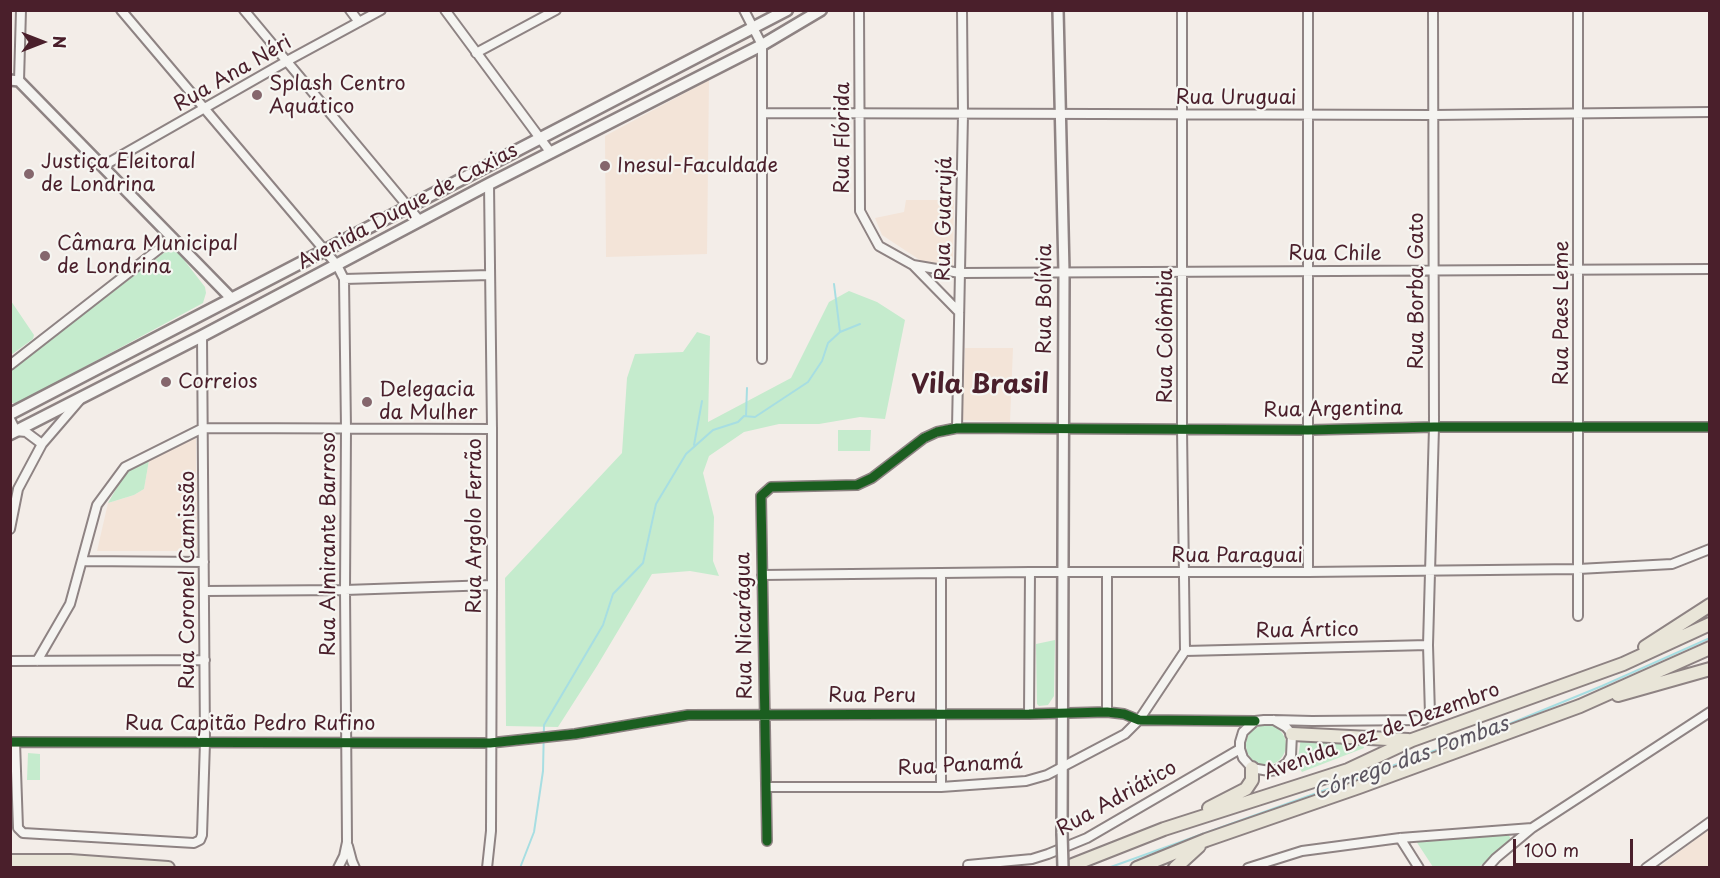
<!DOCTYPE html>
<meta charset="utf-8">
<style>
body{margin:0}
#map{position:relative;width:1720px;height:878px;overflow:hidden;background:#f3ede8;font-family:"Playpen Sans",sans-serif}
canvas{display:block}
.frame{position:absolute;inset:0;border:12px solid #4a1f2b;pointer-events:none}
.north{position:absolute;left:12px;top:12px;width:60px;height:60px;-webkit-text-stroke:4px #f6f6f2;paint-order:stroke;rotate:90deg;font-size:16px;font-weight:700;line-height:24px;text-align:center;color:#4a1f2b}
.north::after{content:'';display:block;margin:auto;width:21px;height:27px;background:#4a1f2b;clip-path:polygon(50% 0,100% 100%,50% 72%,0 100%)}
.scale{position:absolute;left:1513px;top:839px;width:120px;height:27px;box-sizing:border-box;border:3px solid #4a1f2b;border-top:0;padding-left:8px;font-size:18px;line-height:21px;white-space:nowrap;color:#4a1f2b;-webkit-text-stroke:4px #f6f6f2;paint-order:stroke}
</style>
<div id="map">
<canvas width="1720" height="878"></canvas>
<div class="frame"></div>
<div class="north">N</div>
<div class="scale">100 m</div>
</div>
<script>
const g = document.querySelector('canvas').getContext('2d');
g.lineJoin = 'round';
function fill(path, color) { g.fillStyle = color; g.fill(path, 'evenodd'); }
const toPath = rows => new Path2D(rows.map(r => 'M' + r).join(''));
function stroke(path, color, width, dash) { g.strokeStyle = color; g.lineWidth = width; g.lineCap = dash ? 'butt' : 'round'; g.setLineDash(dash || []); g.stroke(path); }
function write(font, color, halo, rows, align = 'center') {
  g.font = font + ' "Playpen Sans",sans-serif'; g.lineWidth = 4.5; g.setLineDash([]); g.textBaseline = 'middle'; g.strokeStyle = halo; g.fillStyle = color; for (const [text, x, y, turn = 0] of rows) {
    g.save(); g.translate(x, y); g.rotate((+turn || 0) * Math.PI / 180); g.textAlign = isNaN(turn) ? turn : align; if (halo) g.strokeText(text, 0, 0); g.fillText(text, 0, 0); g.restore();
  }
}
const built = toPath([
 [709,80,707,254,606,257,605,136],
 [906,200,954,200,953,265,923,262,882,235,875,218,904,212],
 [965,348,1013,348,1010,422,962,420],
 [196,438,197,551,97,551,108,503,134,495,144,489,149,460],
 [1708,830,1710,832,1709,867,1659,867]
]);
const green = toPath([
 [172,250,177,251,205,287,206,293,203,303,18,403,11,403,11,370,165,252],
 [849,291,877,302,905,320,885,419,860,417,819,424,779,424,744,432,709,456,703,473,714,517,713,561,719,576,690,571,652,574,597,666,558,727,506,726,505,578,622,453,627,378,635,354,683,352,697,332,710,336,708,422,791,378,829,302],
 [11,301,34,335,33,339,11,355],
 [838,430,871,430,870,451,838,451],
 [149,460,144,489,134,495,108,503,127,470],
 [1055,640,1054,696,1048,705,1039,706,1037,704,1036,644],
 '1246 745a20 20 0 1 1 40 0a20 20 0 1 1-40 0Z',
 [1301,738,1363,743,1364,748,1302,772,1297,764],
 [28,753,40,754,40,780,27,780],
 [1508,834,1511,839,1478,868,1433,867,1416,841]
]);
const stream = toPath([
 [834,284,840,332],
 [746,416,747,388],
 [694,445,702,401],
 [520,868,534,832,543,771,544,725,603,625,613,594,643,563,656,504,686,454,713,430,738,422,744,416,755,417,808,382,822,361,828,343,840,332,860,324],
 [1108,868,1509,724,1602,686,1710,638]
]);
const minor = toPath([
 [121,10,337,265,344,279,346,429,345,590,347,842,344,856,338,868],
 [244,10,420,221],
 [350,10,359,22],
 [445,10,551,153],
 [744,10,762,45,762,359],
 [859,10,860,211,879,246,913,265,960,273,1710,269],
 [1308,10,1308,572],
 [1578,10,1578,616],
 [476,53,556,10],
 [19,81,21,10],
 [762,113,1433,115,1710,112],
 [103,166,287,61,381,10],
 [913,265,959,312],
 [344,279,490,275],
 [10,365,173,238],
 [10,419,16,431,26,432,42,444],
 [957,428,963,114,962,10],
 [10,529,18,489,42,444,79,401],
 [82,561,204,562],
 [941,573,941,787],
 [762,575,1030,572,1308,572,1578,569,1672,564,1710,549],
 [205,591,345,590,492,585],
 [1185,651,1428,645],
 [10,661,205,660],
 [37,661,70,604,97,505,125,467,203,428,492,429],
 [1107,712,1107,573],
 [1029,714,1030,572],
 [1274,720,1286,727,1292,734,1291,756,1287,763,1277,770,1269,771,1252,768,1243,758,1240,749,1240,742,1243,732,1255,721,1264,720,1274,720,1312,721,1424,720,1430,715,1428,645,1434,427,1433,10],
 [10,742,490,743,575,734,688,715,1029,714,1107,712,1124,714,1139,720,1255,721],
 [15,742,18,828,23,833,194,843,200,840,202,835,205,742,202,336],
 [766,787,941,787,1026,781,1047,775,1125,734,1139,720,1185,651,1182,429,1182,10],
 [1400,838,1419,868],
 [767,841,761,496,771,487,857,485,872,478,924,438,937,432,957,428,1308,430,1434,427,1710,427],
 [348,846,352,861,355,868],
 [968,865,1032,859,1048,854,1087,838,1240,749],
 [487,868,491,831,492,585,492,429,489,184],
 [1248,868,1302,851,1400,838,1532,828,1710,712],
 [1487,868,1496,858,1532,828],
 [1646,868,1710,822]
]);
const tertiary = toPath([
 [1058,10,1064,272,1062,833],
 [10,80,19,81,231,298]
]);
const secondary = toPath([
 [10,414,787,10],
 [10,434,202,336,489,184,762,45,821,10]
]);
const trunk = toPath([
 [1645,647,1710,605],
 [1618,695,1710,669],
 [1292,734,1408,740],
 [1209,808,1246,789,1252,780,1252,768],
 [10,861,70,861,168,868],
 [1065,868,1164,829,1348,770,1412,740,1623,664,1710,624],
 [1137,868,1206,840,1359,787,1580,706,1710,648],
 [1175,868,1199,846]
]);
const tertiaryBridge = toPath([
 [1062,833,1063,868]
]);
const cycleway = toPath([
 [10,742,490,743,575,734,688,715,1029,714,1107,712,1124,714,1139,720,1255,721],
 [767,841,761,496,771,487,857,485,872,478,924,438,937,432,957,428,1308,430,1434,427,1710,427]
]);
const markers = [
 [257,95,6,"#85676d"],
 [605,166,6,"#85676d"],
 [29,174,6,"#85676d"],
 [45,256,6,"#85676d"],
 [166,382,6,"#85676d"],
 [367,402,6,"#85676d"]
];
const streetNames = [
 ["Rua Ana Néri",233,74,-30],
 ["Rua Uruguai",1236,98],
 ["Rua Flórida",843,138,-90],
 ["Avenida Duque de Caxias",408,207,-28],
 ["Rua Guarujá",945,219,-89],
 ["Rua Chile",1335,254],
 ["Rua Borba Gato",1417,291,-90],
 ["Rua Bolívia",1045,299,-90],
 ["Rua Paes Leme",1562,313,-90],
 ["Rua Colômbia",1166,336,-90],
 ["Rua Argentina",1333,410,-1],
 ["Rua Argolo Ferrão",475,526,-90],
 ["Rua Almirante Barroso",329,544,-90],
 ["Rua Paraguai",1237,556],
 ["Rua Coronel Camissão",188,580,-90],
 ["Rua Nicarágua",745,626,-91],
 ["Rua Ártico",1307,631,-1],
 ["Rua Peru",872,696],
 ["Rua Capitão Pedro Rufino",250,724],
 ["Avenida Dez de Dezembro",1382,732,-20],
 ["Rua Panamá",960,766,-3],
 ["Rua Adriático",1117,799,-29]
];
const poiNames = [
 ["Splash Centro",269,84],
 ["Aquático",269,107],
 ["Justiça Eleitoral",41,162],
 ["de Londrina",41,185],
 ["Inesul-Faculdade",617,166],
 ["Câmara Municipal",57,244],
 ["de Londrina",57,267],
 ["Correios",178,382],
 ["Delegacia",379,390],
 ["da Mulher",379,413]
];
const waterNames = [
 ["Córrego das Pombas",1411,759,-20]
];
const districtNames = [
 ["Vila Brasil",980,386]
];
fill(built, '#f3e4d8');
fill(green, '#c5ebcd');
stroke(stream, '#a7dee2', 2);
stroke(minor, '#8e8383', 12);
stroke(tertiary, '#8e8383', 14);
stroke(secondary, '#8e8383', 15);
stroke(trunk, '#8e8383', 16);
stroke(minor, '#f5f4f1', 8);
stroke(tertiary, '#f5f4f1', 9);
stroke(secondary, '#f5f4f1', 10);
stroke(trunk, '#e9e5d8', 12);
stroke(tertiaryBridge, '#8e8383', 14, []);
stroke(tertiaryBridge, '#f5f4f1', 9);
stroke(cycleway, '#1b5e20', 9);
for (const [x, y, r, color] of markers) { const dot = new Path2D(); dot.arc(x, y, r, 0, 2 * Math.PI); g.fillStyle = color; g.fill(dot); stroke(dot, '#f6f6f2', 2); }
write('20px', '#4a1f2b', '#f6f6f2', streetNames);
write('20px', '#4a1f2b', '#f6f6f2', poiNames, 'left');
write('italic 21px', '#5c5661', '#f6f6f2', waterNames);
write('bold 26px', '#4a1f2b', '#f6f6f2', districtNames);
</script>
